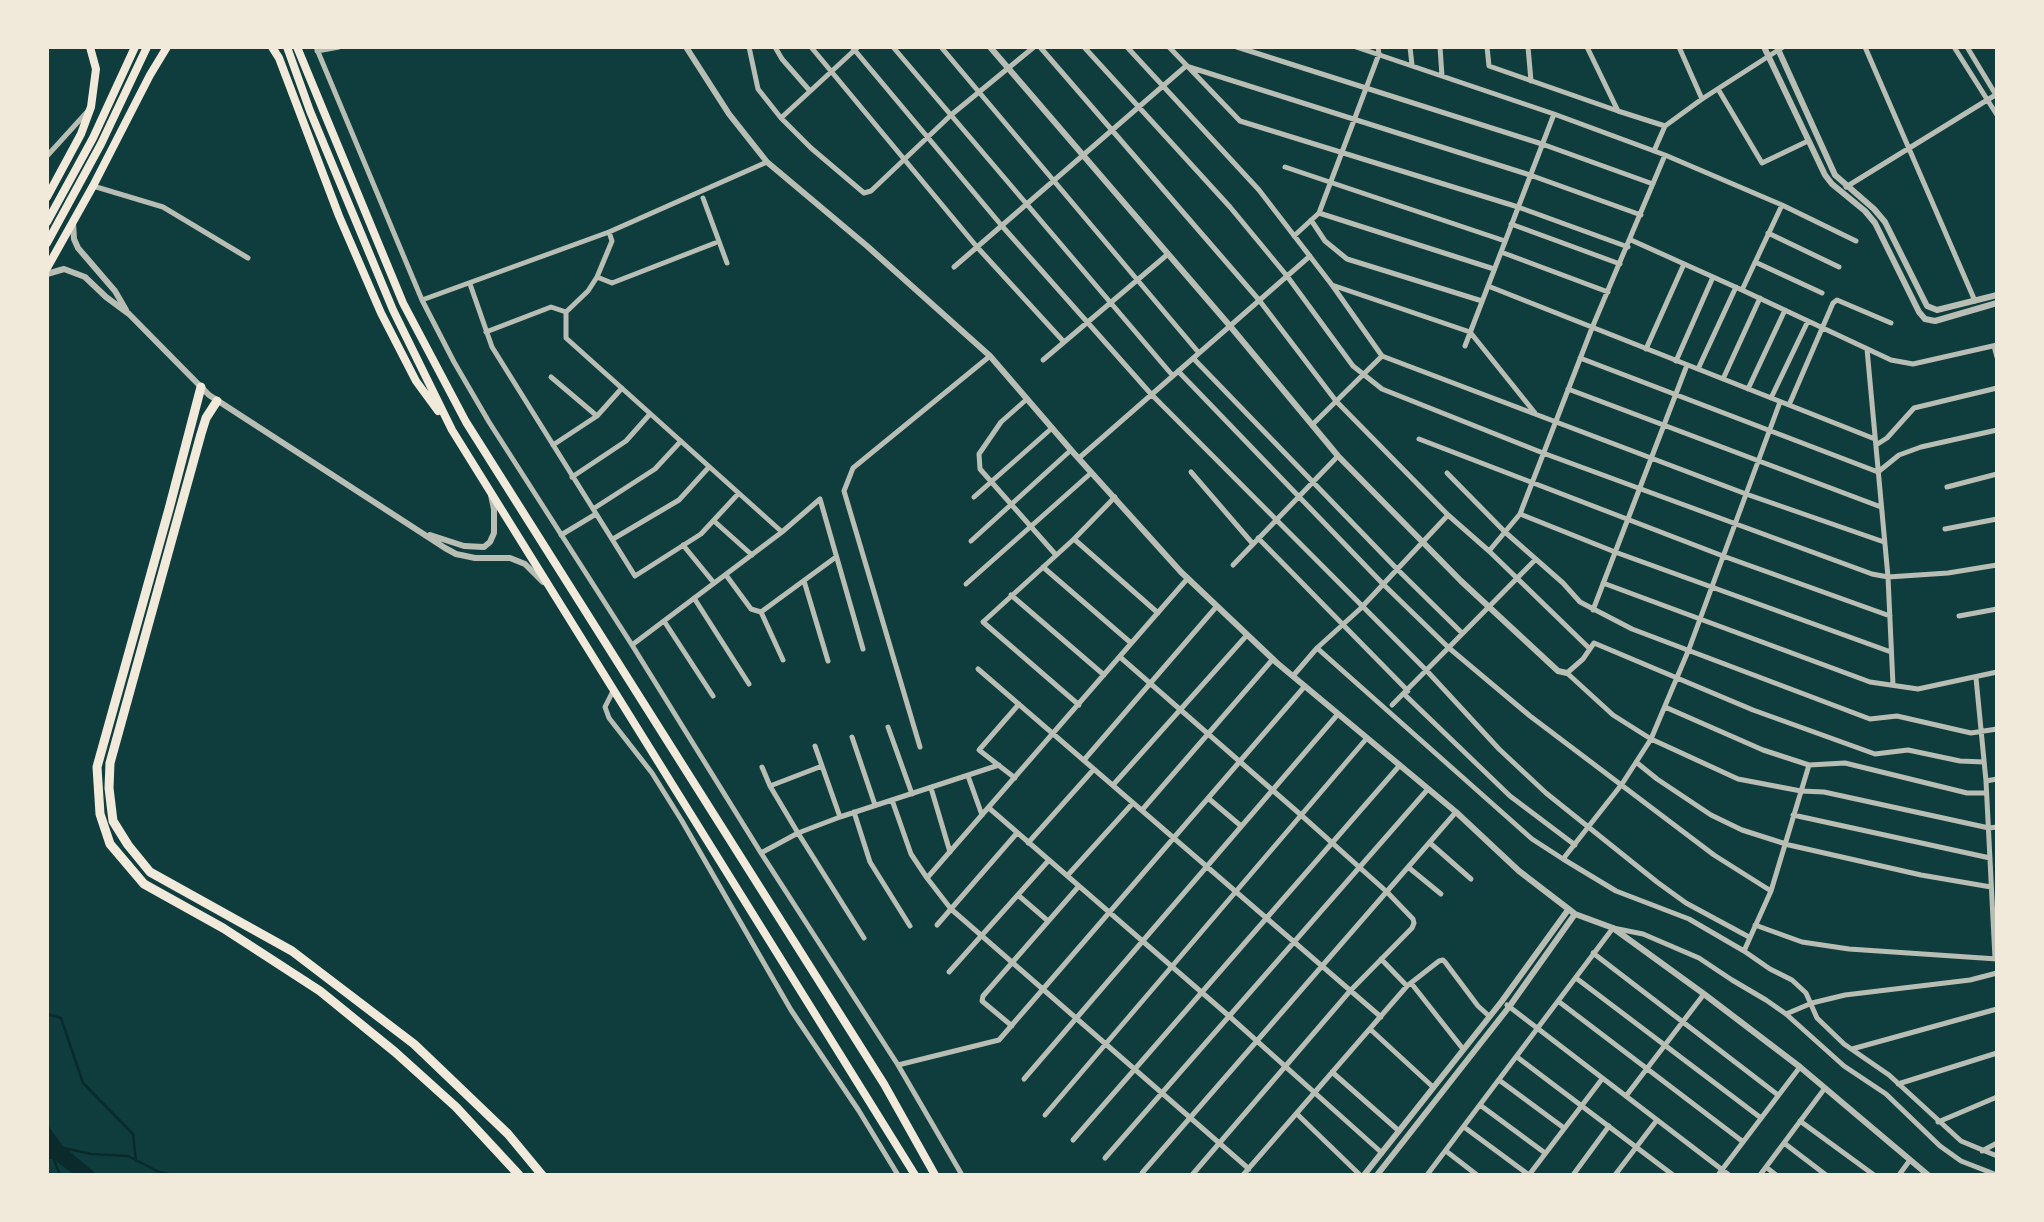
<!DOCTYPE html>
<style>
body{margin:0}
#map{position:relative;width:2044px;height:1222px;overflow:hidden;background:#0f3d3e;font-family:Bitter,serif}
canvas{display:block}
.frame{position:absolute;inset:0;border:49px solid #f1e9da;pointer-events:none}
</style>
<div id="map">
<canvas width="2044" height="1222"></canvas>
<div class="frame"></div>
</div>
<script>
const g = document.querySelector('canvas').getContext('2d');
g.lineJoin = 'round';
function fill(path, color) { g.fillStyle = color; g.fill(path, 'evenodd'); }
const toPath = rows => new Path2D(rows.map(r => 'M' + r).join(''));
function stroke(path, color, width, dash) { g.strokeStyle = color; g.lineWidth = width; g.lineCap = dash ? 'butt' : 'round'; g.setLineDash(dash || []); g.stroke(path); }
const water = toPath([
 [47,1124,64,1148,58,1157,47,1160]
]);
const stream = toPath([
 [47,1014,61,1018,83,1083,133,1134,136,1161],
 [64,1148,91,1154,128,1156,159,1172,173,1175],
 [66,1150,95,1175],
 [52,1155,60,1175]
]);
const river = toPath([
 [47,1146,87,1175]
]);
const minor = toPath([
 [316,47,422,300,454,362,489,422,632,645,761,853,898,1065,962,1175],
 [749,47,758,89,781,118,811,148,864,193,871,191,951,115,1034,47],
 [775,47,782,59,810,91],
 [811,47,977,247,1064,342],
 [852,47,1002,226,1151,394,1427,671,1499,749,1546,793,1657,882,1686,903,1749,937],
 [893,47,1173,376],
 [941,47,1199,353],
 [1040,47,1259,300,1336,401,1448,515,1489,551,1590,649],
 [1084,47,1230,207,1287,276,1353,366,1382,389,1543,453,1872,574,1888,577,1948,573,1997,565],
 [1127,47,1259,190,1332,285,1382,356,1746,494,1884,542],
 [1169,47,1240,121,1518,207,1628,247],
 [1237,47,1542,144,1653,184],
 [1356,47,1554,114,1665,155,1782,205,1856,241],
 [1410,47,1412,65],
 [1440,47,1442,76],
 [1487,47,1489,66,1618,111],
 [1528,47,1531,81],
 [1587,47,1618,111,1665,126],
 [1679,47,1702,99],
 [1865,47,1975,301],
 [1954,47,1997,115],
 [1967,47,1996,95],
 [317,51,339,47],
 [1718,89,1762,163,1808,141],
 [781,118,858,47],
 [1654,151,1665,126,1702,99,1783,47],
 [47,156,87,112],
 [1285,167,1505,241],
 [93,186,163,207,248,258],
 [1846,187,1997,94],
 [703,198,727,263],
 [1319,213,1494,269],
 [1311,220,1325,241,1347,259,1482,301],
 [1511,224,1620,264],
 [609,232,612,241,597,277,588,291,566,312,566,338,782,532,820,499,863,649],
 [1768,233,1839,267],
 [1294,236,1319,213,1379,54,1378,47],
 [1631,240,1742,290,1891,360,1913,364,1997,345],
 [1501,252,1608,292],
 [1755,262,1822,293],
 [954,267,1186,66,1530,175,1641,215],
 [597,277,612,283,715,243],
 [470,284,492,347,635,576,701,534,738,494],
 [1332,285,1470,332,1535,413],
 [1488,286,1875,439],
 [1742,290,1782,205],
 [422,300,609,232,767,162],
 [486,332,551,307,566,312],
 [1465,346,1554,114],
 [1994,346,1997,357],
 [1646,349,1684,264],
 [1867,349,1888,577,1893,685],
 [1193,358,1397,569,1462,633],
 [1580,358,1878,472,1899,455,1921,447,1997,430],
 [1043,360,1168,254],
 [1676,361,1713,277],
 [1698,369,1736,287],
 [1178,371,1383,584,1449,648,1530,716,1714,855,1771,891],
 [551,377,597,416],
 [1723,379,1760,298],
 [1568,389,1881,507],
 [1748,389,1785,310],
 [1771,398,1808,321],
 [1027,399,1001,422,979,454,980,469,1056,555],
 [1789,405,1833,303,1837,300,1891,323],
 [1312,425,1382,356],
 [1419,439,1723,556,1890,616],
 [553,445,597,416,622,388],
 [1876,445,1887,438,1914,408,1997,388],
 [1079,458,1310,256],
 [1191,472,1253,544],
 [1447,473,1505,532,1563,583,1580,602,1632,629,1870,719,1897,716,1971,733,1997,729],
 [572,477,626,441,650,414],
 [1947,487,1997,474],
 [974,497,1052,428],
 [593,509,655,469,681,441],
 [1520,514,1615,552,1891,652],
 [714,521,752,555],
 [1945,529,1997,519],
 [561,535,596,514],
 [1258,538,1408,691],
 [613,539,679,500,709,467],
 [1074,539,1158,613],
 [971,541,1071,450],
 [683,545,714,583],
 [1489,551,1520,514,1592,328,1665,155],
 [1233,565,1338,456],
 [1043,567,1131,643],
 [726,575,751,609,761,612,783,660],
 [804,581,828,661],
 [1603,583,1870,682,1918,689,1997,672],
 [966,584,1091,473],
 [1011,595,1104,675],
 [694,598,749,684],
 [1593,610,1687,365],
 [761,612,836,557],
 [1959,616,1997,609],
 [664,621,713,696],
 [632,645,782,532],
 [1317,648,1532,839,1563,859,1622,784,1651,739,1689,649,1780,402],
 [1120,657,1301,815,1387,892,1413,919,1414,923,1412,928,1350,991,1192,1175],
 [978,669,1381,1017],
 [1293,676,1317,648,1360,609,1448,515],
 [1976,678,1986,781,1995,958],
 [614,689,605,707,609,718,652,773,682,821,791,1010,859,1111,898,1175],
 [1404,694,1510,796,1575,845],
 [1079,705,983,622,1074,539,1115,497],
 [1392,705,1536,559],
 [1665,707,1763,750,1809,765,1845,763,1967,793,1986,793],
 [888,727,912,794],
 [852,737,875,805],
 [815,746,840,817],
 [920,747,844,491,853,468,990,356],
 [1084,760,1217,606],
 [1636,762,1657,779,1711,815,1742,830,1789,845,1921,875,1991,887],
 [1984,762,1960,761,1908,750,1875,754,1753,710,1594,643,1583,659,1567,673,1613,715,1651,739,1738,779,1801,791,1824,792,1989,828,1997,827],
 [762,767,770,786,798,833,864,938],
 [968,776,982,815],
 [1015,778,979,750,1019,704],
 [1986,781,1997,779],
 [1113,785,1247,635],
 [770,786,822,766],
 [931,788,950,852],
 [1208,798,1241,826],
 [892,800,911,854,927,878,951,909,1249,1169],
 [989,808,1229,1016,1382,1153],
 [1142,810,1273,659],
 [854,812,870,862,910,926],
 [1793,815,1990,858],
 [1028,843,1094,769],
 [1430,843,1471,879],
 [761,853,798,833,840,817,999,765],
 [1563,859,1616,891,1689,919,1744,951,1770,969,1792,980,1806,993,1817,1018,1844,1044,1889,1075,1961,1141,1997,1156],
 [1408,867,1441,894],
 [1067,876,1133,803],
 [927,878,1188,578],
 [1018,895,1048,921],
 [937,925,1017,833],
 [1755,925,1802,942,1849,949,1997,959],
 [1744,951,1771,891,1809,765],
 [1593,953,1778,1095],
 [1381,959,1407,986],
 [949,972,1049,860],
 [1576,978,1761,1118],
 [1411,983,1463,1049],
 [1558,1001,1742,1141],
 [1507,1005,1729,1175],
 [1786,1014,1812,1003,1845,995,1970,980,1997,973],
 [1012,1026,982,1001,983,996,1079,886],
 [1370,1029,1433,1087],
 [1852,1049,1997,1009],
 [1517,1057,1673,1175],
 [898,1065,999,1040,1305,686],
 [1332,1072,1399,1131],
 [1024,1079,1338,714],
 [1499,1080,1564,1128],
 [1898,1084,1997,1053],
 [1626,1096,1704,994],
 [1480,1105,1545,1153],
 [1297,1114,1360,1175],
 [1045,1115,1367,738],
 [1800,1121,1874,1175],
 [1938,1122,1997,1097],
 [1464,1127,1529,1175,1602,1079],
 [1073,1140,1400,765],
 [1784,1143,1826,1175],
 [1446,1151,1477,1175],
 [1982,1151,1997,1143],
 [1105,1158,1428,789],
 [1766,1167,1776,1175],
 [1142,1173,1456,812],
 [1243,1175,1407,986,1439,961,1443,960,1445,962,1478,1006,1489,1016],
 [1427,1175,1613,928,1643,934,1699,958,1732,980,1766,1000,1786,1014,1844,1066,1886,1094,1940,1146,1961,1161,1997,1175],
 [1573,1175,1609,1126],
 [1615,1175,1657,1120],
 [1718,1175,1800,1067],
 [1760,1175,1825,1088],
 [1899,1175,1910,1160]
]);
const tertiary = toPath([
 [686,47,729,114,767,162,867,246,990,356,1071,450,1181,572,1277,663,1456,812,1519,871,1575,914,1613,928,1704,994,1800,1067,1928,1175],
 [990,47,1230,326,1338,456,1461,581,1558,671,1567,673],
 [1764,47,1825,175,1832,184,1865,211,1875,223,1919,312,1925,319,1935,321,1997,303],
 [1777,47,1835,175,1874,209,1885,222,1927,306,1937,310,1997,295],
 [73,223,74,239,78,248,115,291,126,310],
 [47,274,64,269,85,277,106,297,129,314,209,395,445,548,456,554,475,558,510,558,525,564,543,582],
 [430,535,464,546,484,547,490,542,494,533,494,509,491,495],
 [1364,1175,1502,1001,1568,910],
 [1377,1175,1509,1007,1575,914]
]);
const primary = toPath([
 [272,47,279,58,339,216,381,313,416,381,438,411],
 [287,47,310,111,393,310,452,430,915,1175],
 [297,47,403,303,466,422,884,1084,935,1175],
 [47,197,81,134,91,107,96,69,90,47],
 [47,222,93,138,135,47],
 [47,243,101,144,147,47],
 [47,268,93,186,150,75,167,47]
]);
const motorway = toPath([
 [201,387,169,509,97,767,100,814,110,844,144,884,223,928,320,991,395,1052,456,1107,519,1175],
 [217,401,206,418,201,434,110,763,109,788,113,821,128,845,150,872,292,951,414,1044,508,1134,542,1175]
]);
fill(water, '#0a2a2b');
stroke(stream, '#0a2a2b', 2.5);
stroke(river, '#0a2a2b', 14);
stroke(minor, '#b8beb3', 5);
stroke(tertiary, '#b8beb3', 6);
stroke(primary, '#f1e9da', 8);
stroke(motorway, '#f1e9da', 9);
</script>
